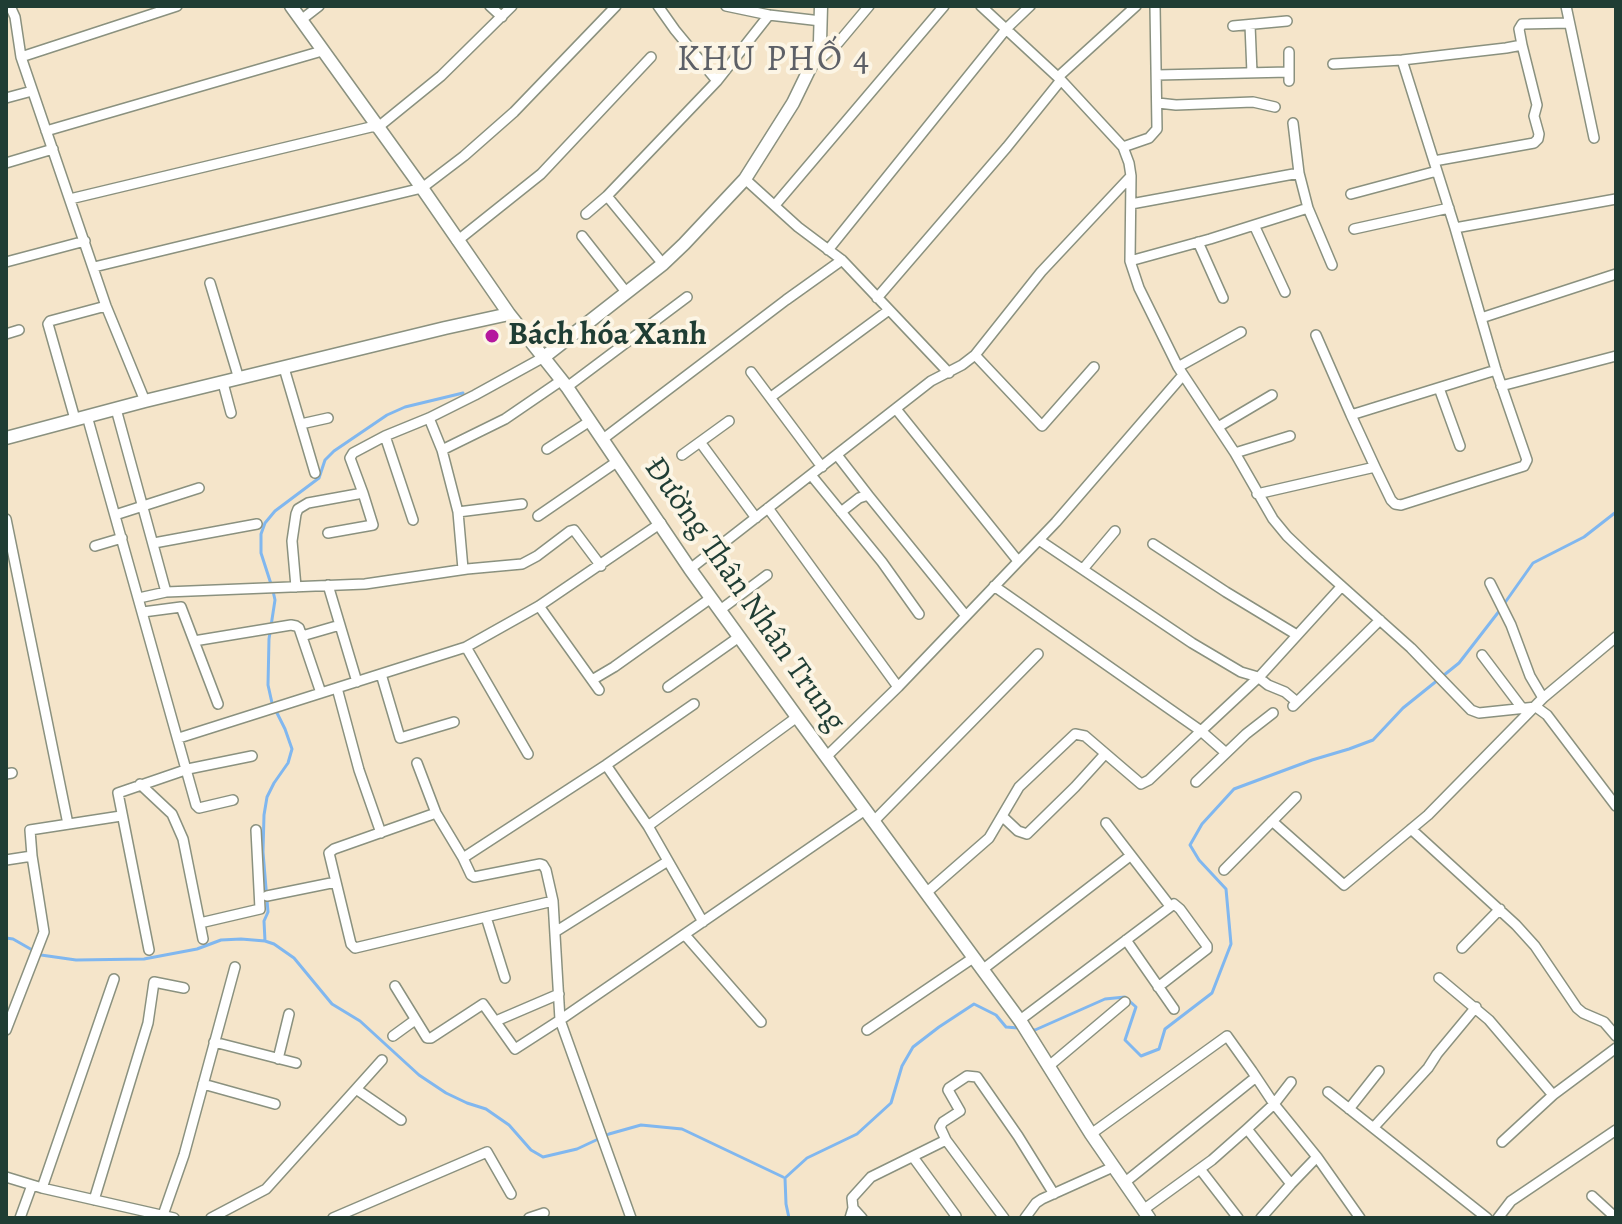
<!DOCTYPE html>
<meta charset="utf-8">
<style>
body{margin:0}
#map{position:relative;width:1622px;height:1224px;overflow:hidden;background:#f5e5ca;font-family:Alegreya,serif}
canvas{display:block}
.frame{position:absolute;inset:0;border:8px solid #1f3d34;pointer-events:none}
</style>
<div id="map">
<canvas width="1622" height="1224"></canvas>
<div class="frame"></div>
</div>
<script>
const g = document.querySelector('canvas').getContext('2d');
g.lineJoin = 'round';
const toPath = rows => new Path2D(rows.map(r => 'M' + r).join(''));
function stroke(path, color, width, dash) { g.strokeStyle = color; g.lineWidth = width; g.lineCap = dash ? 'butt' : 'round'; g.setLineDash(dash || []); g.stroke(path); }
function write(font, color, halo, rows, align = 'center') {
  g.font = font + ' Alegreya,serif'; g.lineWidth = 8; g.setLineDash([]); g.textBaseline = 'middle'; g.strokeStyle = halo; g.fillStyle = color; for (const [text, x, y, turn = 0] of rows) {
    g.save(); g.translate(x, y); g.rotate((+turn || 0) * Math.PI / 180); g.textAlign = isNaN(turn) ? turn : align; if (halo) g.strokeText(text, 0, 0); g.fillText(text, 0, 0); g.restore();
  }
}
const stream = toPath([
 [271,584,261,553,261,534,265,523,275,511,319,478,325,460,334,451,387,415,405,407,463,393],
 [1504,604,1533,563,1584,537,1616,512],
 [6,938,13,939,41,955,76,960,144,959,197,949,221,940,241,939,265,941,274,944,294,958,332,1004,360,1021,419,1075,446,1093,467,1103,486,1109,509,1125,531,1150,543,1157,577,1149,609,1134,641,1125,682,1129,783,1177],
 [265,941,264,921,268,912,263,852,264,815,267,797,274,783,288,763,292,749,285,729,272,703,268,685,269,639,275,600,273,591],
 [1030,1029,1035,1030,1105,999,1125,997,1136,1007,1125,1040,1141,1056,1159,1049,1165,1029,1212,993,1231,944,1226,889,1199,860,1190,845,1202,824,1234,789,1312,760,1349,749,1373,740,1403,708,1459,663,1500,610],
 [789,1218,786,1204,785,1178,807,1158,857,1134,891,1103,902,1066,913,1047,939,1027,974,1004,996,1015,1006,1027,1018,1028]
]);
const minor = toPath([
 [10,6,15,17,21,57,106,306,145,401],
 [490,6,502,17],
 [658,6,675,30,717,81],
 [726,6,769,15,821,21],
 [981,6,1061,80,1123,147,1129,163,1131,176,1130,261,1139,288,1178,367,1235,453,1273,519,1287,536,1308,556,1411,648,1471,710,1479,713,1536,707,1547,715,1616,806],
 [1566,6,1594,138],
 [301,20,319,6],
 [1250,25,1252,73],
 [1233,26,1287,21],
 [21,57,177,6],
 [1333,64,1402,60,1506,48,1522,45,1519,29,1522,24,1569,23],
 [812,66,838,43,869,6],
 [1157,75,1289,72],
 [1058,77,1136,6],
 [1289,81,1289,52],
 [6,98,32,91],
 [1158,103,1176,105,1253,102,1275,107],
 [1293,123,1299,173,1308,208,1332,265],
 [377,128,441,76,512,6],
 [46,131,322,51],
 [1123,147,1149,138,1157,129,1155,6],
 [1434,161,1534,143,1538,139,1539,134,1534,116,1537,105,1522,45],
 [6,163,53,149],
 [745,179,798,227,842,260,949,373],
 [1351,194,1437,171],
 [607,196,663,264],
 [70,199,375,126],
 [1131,204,1299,173],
 [775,205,944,6],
 [586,214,607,196,717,81,769,15],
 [1254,225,1285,292],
 [1455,228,1616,199],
 [1354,229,1449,208],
 [582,236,626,292],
 [457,241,541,174,651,57],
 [1198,242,1223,298],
 [828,250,1007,28,1030,6],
 [1130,261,1210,239,1308,208],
 [6,262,85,241],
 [94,267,422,188,464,156,514,112,616,6],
 [210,283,239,379],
 [877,298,1007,147,1061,80],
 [1481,318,1616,274],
 [6,334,19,330],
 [1316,335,1351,415],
 [975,355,1042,426,1094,367],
 [1178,367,1241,332],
 [284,368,315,473],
 [751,372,822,467],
 [223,383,231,413],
 [1501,386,1616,356],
 [567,387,687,297],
 [1439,388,1460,446],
 [771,397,889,310],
 [116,409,166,592],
 [896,409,1018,561],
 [87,416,196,805,199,808,233,800],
 [429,418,442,450,458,512,463,569],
 [75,419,48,324,50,321,106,306],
 [301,424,328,418],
 [1218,427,1272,395],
 [385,436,413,520],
 [603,439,786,300,842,260],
 [700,442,756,518],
 [547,449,590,421],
 [442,450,505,419,562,380],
 [1235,453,1290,436],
 [682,455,729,421],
 [837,455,868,495],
 [1375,467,1391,500,1395,504,1401,505,1524,466,1527,460,1496,370,1455,228,1402,60],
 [811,475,882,562,919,614],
 [1257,494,1375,467,1351,415,1496,370],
 [768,508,898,687],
 [458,512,522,504],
 [841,512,859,498,868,495,966,616],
 [115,515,199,488],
 [538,516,618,461],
 [6,519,68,824],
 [328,533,373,525,363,493],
 [1039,540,1192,643,1241,672,1258,677,1268,685,1285,692,1297,702],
 [154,543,257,524],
 [1153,544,1226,592,1297,635],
 [95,546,122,538],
 [690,569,931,381,962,365,975,355,1041,272,1131,176],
 [1083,569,1115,531],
 [1490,583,1511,625,1530,676,1543,698],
 [328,585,357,682],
 [994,586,1201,731,1261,675,1341,587],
 [296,587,292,541,296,514,298,509,308,503,363,493,350,458,353,453,385,436,429,418,475,395,544,357],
 [139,598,166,592,365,584,467,569,522,564,537,556,570,531,574,530,601,566],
 [539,606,599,690],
 [720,610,767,575],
 [143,612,181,607,218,704],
 [302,636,340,625],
 [194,641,291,625,296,626,299,628,321,693],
 [466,647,528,754],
 [1482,655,1522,708],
 [381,674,400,738,454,722],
 [592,680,614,667,711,598],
 [668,687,739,637],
 [337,688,359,770,381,833],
 [1293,706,1380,620],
 [179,738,466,647,539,606,661,523],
 [826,757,898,687,1056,522,1183,375],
 [417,763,436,813,463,858,471,875,474,877,540,864,543,865,546,870,553,901,560,1020,631,1218],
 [606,765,648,826,703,922],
 [6,774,12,773],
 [1196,782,1246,734,1273,713],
 [140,784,172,814,183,839,203,939],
 [436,813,334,849,329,853,351,944,355,948,553,901],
 [1002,816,1018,831,1027,834,1075,787,1105,754],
 [874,821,1038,654],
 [1272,821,1344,885,1428,815,1543,698,1616,637],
 [1106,823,1170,906],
 [648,826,797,717],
 [1411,829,1516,925,1535,946,1577,1008,1583,1013,1604,1022,1616,1036],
 [463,858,606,765,694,704],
 [6,860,32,856,30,830,121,816],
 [1224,870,1296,797],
 [926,893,989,838,1019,787,1075,734,1085,736,1141,784,1149,780,1201,731,1226,753],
 [267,896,336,882],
 [486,917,505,978],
 [200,923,260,909,256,830],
 [555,932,668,861],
 [685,935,761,1022],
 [1126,940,1174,1009],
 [1462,948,1500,909],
 [149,950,118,793,188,769,252,756],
 [982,970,1130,856],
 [1439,978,1489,1020,1553,1095],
 [395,986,427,1038,431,1038,483,1004,515,1049,560,1020,865,810],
 [1020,1020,1174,904,1180,909,1207,946,1207,949,1158,987],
 [496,1021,559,994],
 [6,1030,44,932,32,856],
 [867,1030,973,958],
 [393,1036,415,1020],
 [214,1042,296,1063],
 [278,1059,289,1014],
 [1049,1066,1125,1002],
 [1256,1077,1274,1104,1317,1157,1360,1218],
 [203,1084,275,1104],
 [356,1089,382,1060],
 [1328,1092,1487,1218],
 [1349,1109,1379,1071],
 [1374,1127,1428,1068,1437,1054,1476,1007],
 [1247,1129,1291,1184],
 [1091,1134,1227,1036,1252,1071,1256,1077,1124,1183],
 [1502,1142,1553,1095,1616,1048],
 [913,1157,956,1216],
 [1200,1169,1238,1218],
 [6,1177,42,1188,174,1218],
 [42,1188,114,979],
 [1592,1196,1616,1218],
 [94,1200,148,1023,154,982,184,988],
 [853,1208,862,1218],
 [1143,1210,1212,1160,1247,1129,1274,1104,1291,1082],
 [163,1215,184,1155,235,967],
 [20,1218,32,1185],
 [211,1218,266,1189,356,1089,401,1120],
 [333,1218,487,1152,511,1194],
 [529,1218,544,1213],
 [850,1218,853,1208,852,1198,871,1177,946,1140],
 [1004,1218,946,1140,940,1127,943,1122,960,1111,948,1090,949,1088,967,1076,977,1077,1018,1136,1054,1194],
 [1025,1218,1036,1203,1042,1199,1113,1167],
 [1261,1218,1291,1184,1317,1157],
 [1498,1218,1511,1201,1616,1130]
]);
const tertiary = toPath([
 [291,6,422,188,509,314,567,387,690,569,797,717,1021,1022,1091,1134,1149,1218],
 [544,357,663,264,684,244,745,179,793,103,810,68,820,42,821,6],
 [6,438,145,401,445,328,509,314]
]);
const markers = [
 [492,336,8,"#b5179e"]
];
const poiNames = [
 ["Bách hóa Xanh",508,336]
];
const streetNames = [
 ["Đường Thân Nhân Trung",744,595,55]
];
const quarterNames = [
 ["KHU PHỐ 4",774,61]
];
stroke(stream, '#80b7ef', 3);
stroke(minor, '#8a917f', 12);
stroke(tertiary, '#8a917f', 15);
stroke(minor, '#fff', 9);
stroke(tertiary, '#fff', 12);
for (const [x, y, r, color] of markers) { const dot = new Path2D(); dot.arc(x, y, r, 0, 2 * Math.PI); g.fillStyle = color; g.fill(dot); stroke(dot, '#fcf5e5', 3); }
write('bold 32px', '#1f3d34', '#fcf5e5', poiNames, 'left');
write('32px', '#1f3d34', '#fcf5e5', streetNames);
g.letterSpacing = '2px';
write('36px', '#5d6067', '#fcf5e5', quarterNames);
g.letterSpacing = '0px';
</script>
